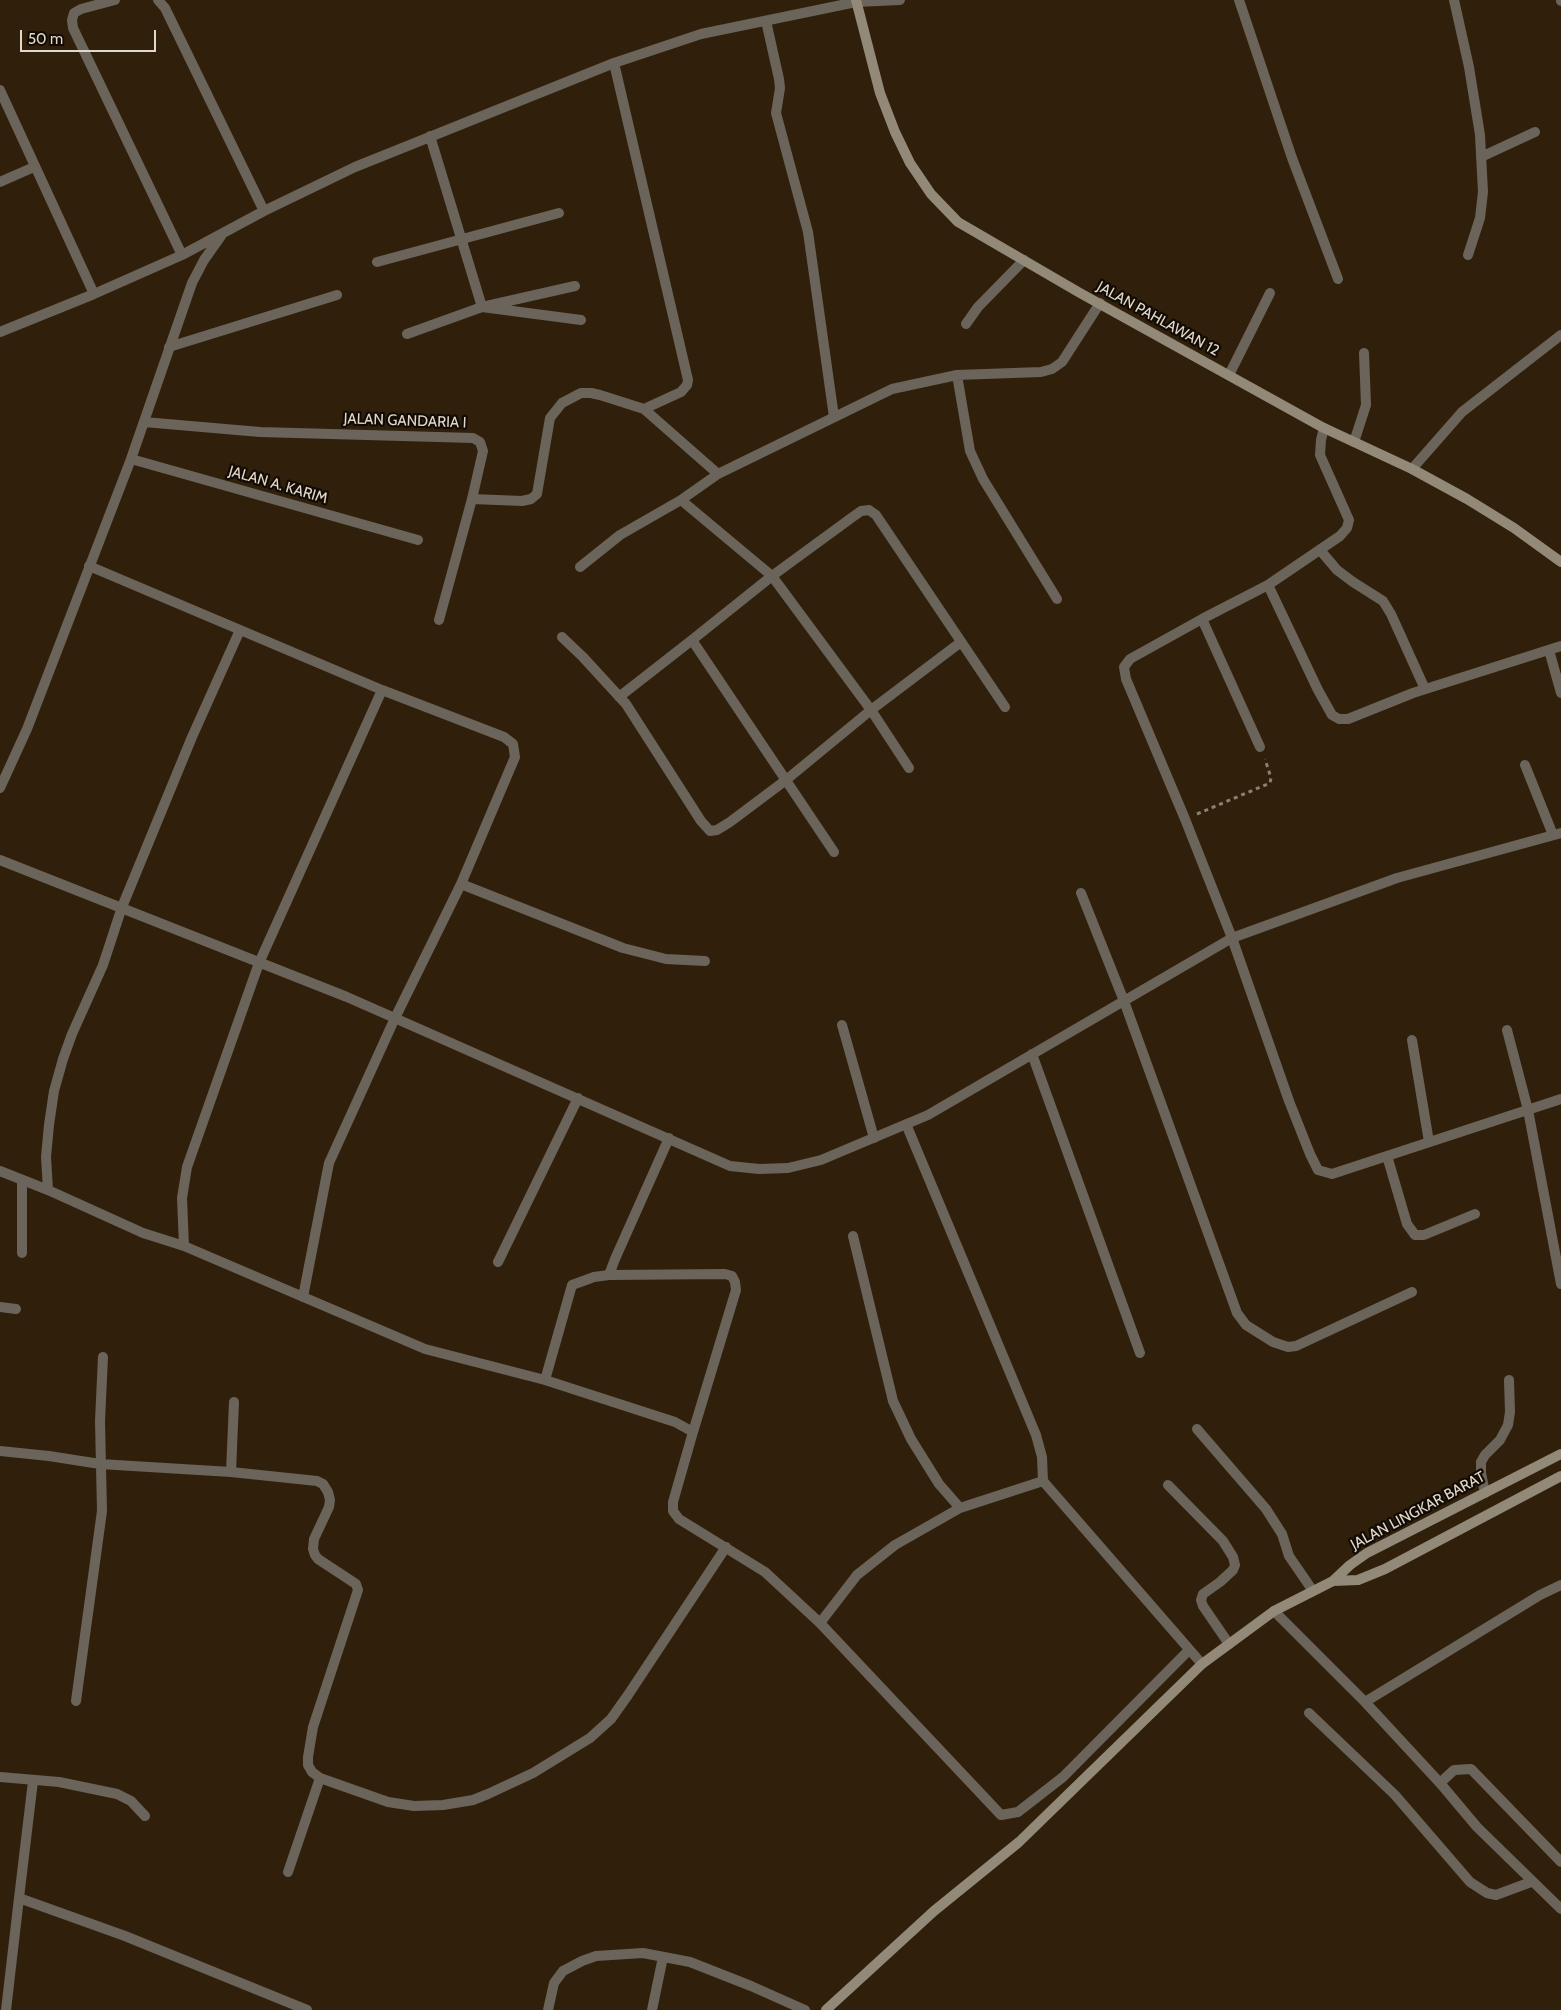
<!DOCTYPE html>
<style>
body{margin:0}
#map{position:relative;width:1561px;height:2010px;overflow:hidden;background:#30200b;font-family:Cabin,sans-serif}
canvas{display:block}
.scale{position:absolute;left:20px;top:30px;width:136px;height:22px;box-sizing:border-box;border:2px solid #e2d7cb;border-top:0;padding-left:6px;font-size:15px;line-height:18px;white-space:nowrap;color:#e2d7cb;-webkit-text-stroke:4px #120b04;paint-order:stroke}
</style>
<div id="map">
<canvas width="1561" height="2010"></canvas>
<div class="scale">50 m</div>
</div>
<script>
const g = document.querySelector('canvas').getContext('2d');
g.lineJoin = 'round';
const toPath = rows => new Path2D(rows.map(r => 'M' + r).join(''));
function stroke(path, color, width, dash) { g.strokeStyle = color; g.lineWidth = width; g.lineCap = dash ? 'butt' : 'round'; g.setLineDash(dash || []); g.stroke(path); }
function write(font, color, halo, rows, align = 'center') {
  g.font = font + ' Cabin,sans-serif'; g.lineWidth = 4.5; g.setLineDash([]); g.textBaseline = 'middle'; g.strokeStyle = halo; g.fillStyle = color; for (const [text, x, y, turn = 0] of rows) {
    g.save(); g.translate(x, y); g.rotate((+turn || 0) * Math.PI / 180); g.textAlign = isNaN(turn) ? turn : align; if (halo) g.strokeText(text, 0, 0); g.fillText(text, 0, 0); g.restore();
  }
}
const path = toPath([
 [1197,814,1270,783,1271,778,1265,759]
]);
const lane = toPath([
 [1354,442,1366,405,1364,353],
 [842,1025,874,1138],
 [1412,1040,1429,1142],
 [1197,1429,1266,1509,1282,1534,1289,1556,1313,1591],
 [1168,1485,1223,1541,1233,1557,1235,1565,1233,1570,1220,1582,1203,1594,1201,1600,1203,1606,1229,1644],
 [1485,1493,1481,1473,1481,1462,1485,1455,1500,1440,1508,1425,1510,1412,1509,1380],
 [1309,1713,1395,1795,1470,1882,1487,1893,1496,1895,1531,1882],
 [1440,1783,1454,1770,1471,1769,1561,1862],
 [288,1872,320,1778]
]);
const street = toPath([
 [115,0,81,9,74,13,72,20,73,28,182,255],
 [158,0,165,8,264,211],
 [1239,0,1292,158,1338,279],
 [1454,0,1469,67,1480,135,1483,192,1480,218,1468,255],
 [1561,0,1561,1],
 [766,21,779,79,780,88,776,113,808,232,834,417],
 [614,63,688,380,687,385,681,392,644,409],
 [0,90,94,294],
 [430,136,482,307,575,286],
 [1481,157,1535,132],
 [0,182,34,167],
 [377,262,559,213],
 [966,324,978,307,1024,260],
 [0,332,94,294,182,255,264,211,355,167,614,63,701,34,856,2,900,0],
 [407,334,482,307,581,320],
 [169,347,337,295],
 [957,375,970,451,983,479,1057,599],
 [1229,375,1270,293],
 [144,422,260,432,473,438,480,442,483,451,472,499,439,620],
 [1324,428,1321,440,1320,455,1349,520,1347,528,1340,536,1268,585,1202,619,1130,659,1124,667,1126,679,1185,819,1232,938,1289,1101,1310,1154,1318,1170,1332,1174,1561,1099],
 [131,459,418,540],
 [1412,469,1462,412,1561,335],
 [472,499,522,501,531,499,537,494,550,418,562,403,581,393,591,393,600,395,644,409,718,474],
 [681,500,772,576,871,710,909,768],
 [1320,550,1337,570,1353,582,1383,601,1391,614,1425,689],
 [89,566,382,690,504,737,513,744,515,757,461,884,395,1018,329,1163,303,1297],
 [580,567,620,535,681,500,718,474,892,389,957,375,1041,372,1052,369,1062,362,1100,303],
 [1268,585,1318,690,1332,715,1339,719,1348,719,1413,693,1561,646],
 [1202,619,1260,747],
 [562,637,582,656,626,704,701,821,710,831,717,830,730,822,786,780,871,710,961,642],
 [1549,650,1561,693],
 [619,697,692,640],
 [1525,765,1553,835],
 [0,788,27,729,131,459,192,283,204,260,221,236],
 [834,852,692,640,772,576,854,516,861,511,869,510,876,515,1005,707],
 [0,860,347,997,730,1166,759,1169,788,1168,821,1160,928,1115,1232,938,1397,878,1561,833],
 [461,884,623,948,666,959,705,961],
 [1081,893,1124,1001,1237,1313,1246,1325,1273,1342,1288,1347,1296,1346,1412,1292],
 [1507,1030,1528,1110,1561,1284],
 [1032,1054,1140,1353],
 [906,1124,1036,1435,1042,1457,1043,1481,1202,1664],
 [1387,1156,1407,1224,1415,1235,1424,1235,1475,1214],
 [0,1171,48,1190,143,1233,184,1246,425,1349,545,1380,675,1422,693,1432,673,1502,673,1511,679,1519,765,1572,820,1623,1001,1815,1018,1812,1063,1777,1189,1650],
 [22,1180,22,1253],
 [48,1190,46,1157,49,1125,54,1091,63,1059,72,1034,103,965,122,907,192,737,240,630],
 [853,1236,893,1401,911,1439,939,1484,960,1508],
 [184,1246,182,1198,187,1167,259,963,382,690],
 [498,1262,578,1098],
 [609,1275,725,1274,732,1276,735,1282,736,1290,693,1432],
 [0,1307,16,1309],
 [545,1380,572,1285,594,1277,609,1275,615,1259,669,1138],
 [0,1451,49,1456,100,1464,231,1472,317,1481,323,1484,328,1492,330,1500,329,1507,314,1539,313,1549,315,1555,318,1559,356,1584,358,1590,313,1727,308,1757,308,1765,312,1772,320,1778,388,1802,414,1806,443,1805,473,1800,488,1794,533,1773,590,1738,611,1719,628,1695,726,1547],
 [231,1472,234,1402],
 [1274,1611,1365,1702,1440,1783,1477,1827,1561,1909],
 [820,1623,857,1575,895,1545,960,1508,1043,1481],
 [76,1701,102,1511,100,1421,103,1357],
 [1365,1702,1540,1595,1561,1585],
 [0,1777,59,1782,117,1794,131,1801,145,1816],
 [33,1781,19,1898,125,1936,307,2010],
 [6,2010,19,1898],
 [548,2010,554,1983,563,1971,582,1961,596,1956,643,1953,690,1962,751,1986,805,2010],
 [652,2010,663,1957]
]);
const secondary = toPath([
 [856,0,880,93,895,132,910,163,931,194,958,222,1080,293,1324,428,1412,469,1467,499,1514,528,1561,562],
 [1333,1581,1358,1580,1385,1569,1561,1476],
 [826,2010,934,1911,1019,1842,1202,1664,1274,1611,1333,1581,1350,1565,1367,1553,1561,1454]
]);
const streetNames = [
 ["JALAN PAHLAWAN 12",1158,319,29],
 ["JALAN GANDARIA I",405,421,2],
 ["JALAN A. KARIM",278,485,16],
 ["JALAN LINGKAR BARAT",1418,1511,-28]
];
stroke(path, '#8d806f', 3, [4, 4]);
stroke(lane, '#6b645a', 10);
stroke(street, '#6b645a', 10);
stroke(secondary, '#938978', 10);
write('15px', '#e2d7cb', '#120b04', streetNames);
</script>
